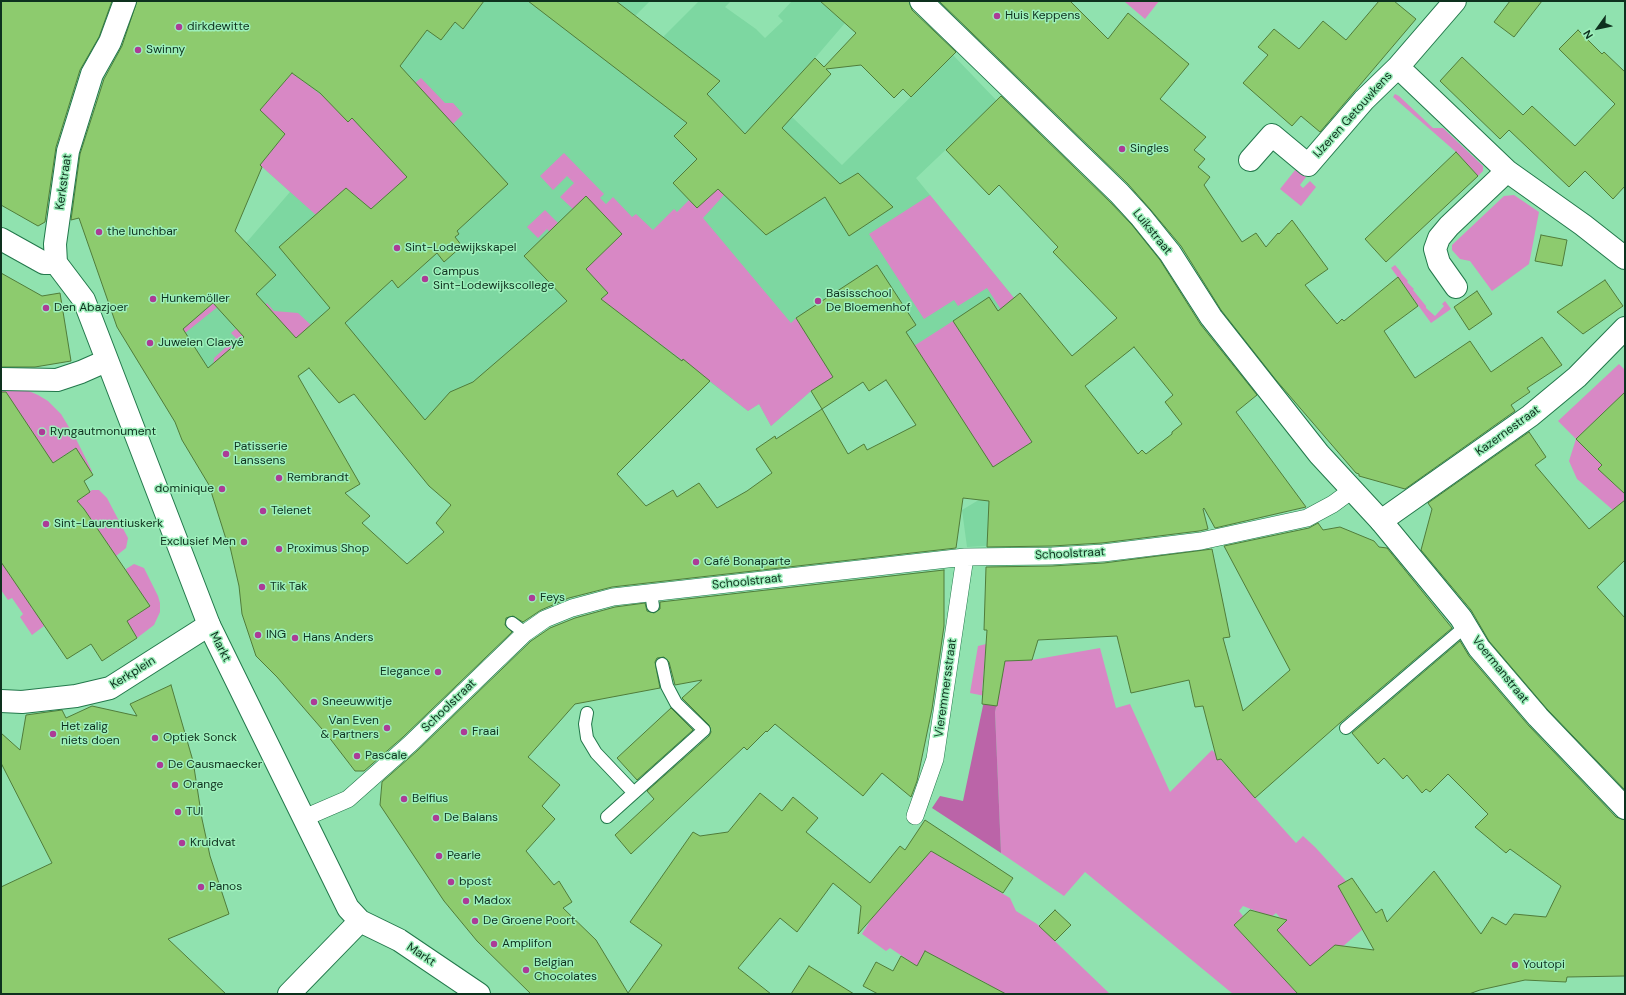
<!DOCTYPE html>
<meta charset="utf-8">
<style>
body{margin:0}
#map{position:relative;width:1626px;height:995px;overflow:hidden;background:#90e2af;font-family:"DM Sans",sans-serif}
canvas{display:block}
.frame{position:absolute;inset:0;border:2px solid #0e311e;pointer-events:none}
.north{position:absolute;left:1578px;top:8px;width:40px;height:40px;-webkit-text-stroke:3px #9defbb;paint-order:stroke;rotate:237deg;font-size:11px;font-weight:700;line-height:16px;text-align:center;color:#0e311e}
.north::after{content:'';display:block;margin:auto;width:14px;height:18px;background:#0e311e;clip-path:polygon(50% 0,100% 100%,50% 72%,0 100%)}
</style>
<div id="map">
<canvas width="1626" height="995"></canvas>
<div class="frame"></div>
<div class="north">N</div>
</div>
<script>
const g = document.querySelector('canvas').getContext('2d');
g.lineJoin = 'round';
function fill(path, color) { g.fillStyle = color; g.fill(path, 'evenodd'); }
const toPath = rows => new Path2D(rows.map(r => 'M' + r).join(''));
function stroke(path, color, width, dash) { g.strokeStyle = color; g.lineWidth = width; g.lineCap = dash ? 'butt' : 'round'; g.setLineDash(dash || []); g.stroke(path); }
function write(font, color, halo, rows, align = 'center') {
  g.font = font + ' "DM Sans",sans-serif'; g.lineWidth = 3; g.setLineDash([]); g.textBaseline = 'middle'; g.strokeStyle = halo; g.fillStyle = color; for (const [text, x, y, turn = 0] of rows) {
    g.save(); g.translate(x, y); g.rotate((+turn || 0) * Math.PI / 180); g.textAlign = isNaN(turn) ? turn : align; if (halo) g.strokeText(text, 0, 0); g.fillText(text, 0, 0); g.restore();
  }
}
const built = toPath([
 [388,1,650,1,635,16,663,37,699,1,731,1,725,7,756,29,765,38,783,21,778,16,792,1,820,1,845,23,815,58,831,74,792,117,842,165,953,55,997,101,916,178,1041,331,1085,540,967,547,962,510,982,498,918,429,881,371,822,409,811,391,771,426,759,404,748,411,710,382,617,474,478,527,429,486,325,357,292,381,175,422,128,346,181,307,246,243,290,192,260,165,285,134,278,127,292,73,320,93]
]);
const green = toPath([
 [1127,1,1159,1,1145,19,1125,2],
 [292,73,352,118,407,177,371,209,346,188,316,215,260,165,285,134,259,111],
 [421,78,445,103,453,103,463,114,453,124,415,83],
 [1395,94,1399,96,1433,128,1443,128,1483,166,1483,171,1478,176,1456,152,1393,97],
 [759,149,724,195,703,218,791,323,796,318,833,377,811,391,771,426,759,404,748,411,683,360,682,360,603,301,582,317,608,293,586,269,573,209,560,197,574,183,567,176,553,190,540,176,564,153,604,194,600,198,606,204,613,197,632,217,636,214,653,230,674,209,677,212,689,200,697,208],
 [1296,169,1306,177,1300,185,1303,188,1310,181,1316,187,1301,206,1280,189],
 [930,195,1041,331,1045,377,987,288,958,306,954,300,924,319,869,234],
 [1514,195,1539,212,1529,264,1492,291,1470,261,1460,259,1452,250,1452,245,1504,196],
 [545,210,570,235,561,243,547,229,538,238,527,227],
 [1395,265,1401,272,1401,273,1408,281,1407,282,1414,289,1413,290,1426,306,1426,308,1435,316,1444,306,1442,304,1445,301,1451,309,1431,323,1391,268],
 [250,272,230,297,185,333,183,329],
 [267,303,274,311,298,313,311,325,298,341,262,309],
 [246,320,244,337,220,358,213,371,214,358,236,338,231,333],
 [953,321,1032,442,982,474,914,346],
 [1619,364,1625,370,1625,392,1576,439,1602,465,1599,469,1625,494,1625,514,1621,517,1577,479,1569,461,1576,439,1558,421],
 [24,389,38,395,48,401,61,414,76,439,92,471,89,473,75,448,51,464,40,448,42,446,41,444,38,446,30,429,29,427,27,428,1,390],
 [92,490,99,490,107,498,128,538,126,548,116,556,82,506,80,505,78,506,75,503],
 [1,561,12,574,10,575,11,578,14,576,23,589,20,591,22,594,25,592,34,605,31,608,33,610,35,608,45,622,43,624,44,626,32,635,20,617,23,614,12,598,8,600,1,590],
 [134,564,144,568,158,596,160,603,160,612,154,625,137,638,134,632,132,632,125,622,150,604,148,602,146,604,136,590,139,588,137,586,134,588,125,574,127,572,126,569],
 [986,644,982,691,985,696,970,693,978,646],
 [1100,648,1116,708,1130,704,1170,792,1212,750,1296,843,1303,836,1315,847,1355,891,1363,929,1341,948,1335,945,1328,951,1335,994,1272,934,1285,923,1276,913,1268,920,1261,913,1243,906,1239,911,1243,916,1234,925,1298,994,1233,994,1085,872,1064,896,1001,853,995,712,1005,661,1032,660],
 [931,851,1010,898,1016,911,1037,924,1110,994,982,994,988,984,925,951,917,966,890,948,886,951,862,934,873,916]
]);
const forest = toPath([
 [982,691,999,693,995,712,1001,853,932,808,940,796,963,801,985,696]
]);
const building = toPath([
 [1,1,112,1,99,37,80,70,56,147,45,222,38,226,1,205,1,1],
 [137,1,484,1,463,29,455,22,441,40,427,30,400,66,508,184,457,231,459,234,455,237,462,246,444,262,437,253,398,288,392,280,345,323,425,420,450,392,473,382,567,301,524,256,586,196,622,234,586,269,608,293,601,299,682,361,683,359,710,381,617,474,646,506,673,490,677,497,699,483,717,508,747,491,772,473,756,449,775,436,776,439,822,409,811,391,833,377,796,318,877,265,916,325,906,332,993,467,1032,442,953,321,989,297,998,311,1020,293,1072,356,1117,318,1053,252,1058,247,999,185,989,195,946,150,1001,96,1110,202,1132,225,1160,260,1201,325,1257,395,1236,412,1306,507,1215,528,1204,508,1203,509,1208,529,1199,531,1102,543,1052,546,987,547,989,501,963,498,956,548,612,587,569,598,541,610,523,622,513,616,506,618,505,625,512,632,403,737,364,771,355,771,328,736,277,677,256,656,242,614,239,586,228,538,226,539,209,485,182,440,175,422,117,327,79,218,71,220,80,154,104,79,122,46,137,1],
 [292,73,320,93,348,122,352,118,407,177,371,209,346,188,279,247,330,308,296,338,256,294,276,275,235,231,262,167,260,165,285,134,260,110,292,73],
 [213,303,244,337,208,368,183,329,213,303],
 [1134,347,1173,395,1165,402,1182,424,1172,432,1172,434,1146,454,1142,450,1138,454,1085,386,1134,347],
 [309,368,339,403,354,394,429,486,451,505,436,523,444,532,407,564,362,523,370,516,345,493,360,484,298,376,309,368],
 [886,380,916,425,867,450,864,444,848,454,822,409,863,382,869,391,886,380],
 [528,1,616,1,720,81,707,94,745,134,815,58,824,67,856,33,820,1,909,1,912,10,956,52,911,97,903,89,894,98,861,65,826,69,831,74,782,128,840,184,858,173,893,207,849,236,825,197,766,235,718,189,697,208,673,183,697,159,674,136,687,123,528,1],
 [939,1,1070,1,1108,39,1128,13,1189,64,1160,99,1206,137,1194,150,1205,159,1198,167,1210,177,1204,185,1242,242,1256,233,1266,247,1278,233,1279,234,1292,220,1328,269,1305,285,1337,324,1342,319,1344,321,1398,277,1418,306,1384,331,1415,378,1470,341,1491,372,1542,337,1562,365,1527,388,1530,392,1511,405,1515,411,1405,489,1359,476,1359,474,1356,473,1276,380,1221,310,1181,246,1150,209,1128,184,939,1],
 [1379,1,1394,1,1416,19,1320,132,1301,116,1292,126,1243,83,1268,55,1258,47,1274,29,1299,49,1323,21,1346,40,1379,1],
 [1510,1,1542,1,1514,37,1494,22,1510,1],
 [1578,30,1602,54,1604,52,1625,72,1625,186,1613,199,1585,171,1569,187,1509,130,1500,139,1440,81,1462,57,1523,115,1532,106,1575,146,1615,104,1559,49,1578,30],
 [1456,152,1478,176,1386,262,1365,239,1456,152],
 [1541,235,1567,240,1562,266,1535,261,1541,235],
 [1,273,42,296,60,293,71,361,35,367,1,367,1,273],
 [1605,280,1623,306,1583,334,1557,312,1605,280],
 [1477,291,1492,314,1469,330,1454,307,1477,291],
 [1,392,6,392,53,463,76,448,93,475,84,481,90,492,77,501,84,509,150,606,127,621,137,638,102,661,91,644,67,659,1,562,1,392],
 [1625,392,1625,494,1598,469,1602,465,1576,439,1625,392],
 [1529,432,1546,457,1535,465,1589,529,1625,500,1625,560,1597,587,1625,618,1625,790,1547,709,1489,641,1471,610,1421,550,1432,509,1428,503,1529,432],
 [1318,523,1323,530,1340,527,1374,541,1379,547,1387,548,1452,628,1341,722,1255,798,1221,759,1217,760,1203,706,1195,707,1189,680,1131,693,1117,636,1038,640,1032,660,1005,661,997,706,982,704,987,630,984,630,986,567,1052,566,1104,563,1212,549,1230,637,1223,638,1243,711,1290,670,1224,546,1309,528,1318,523],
 [944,570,944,626,932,709,917,781,911,797,882,773,863,796,775,724,767,732,766,731,747,750,744,747,631,854,615,835,654,799,647,791,709,736,711,732,709,725,682,698,702,680,675,685,669,662,664,657,657,658,655,662,660,688,575,704,528,757,560,785,542,806,555,819,526,851,554,885,559,881,572,902,563,908,596,940,628,993,662,945,630,922,693,832,700,836,728,832,760,793,782,811,793,797,818,818,806,832,870,883,900,846,905,850,925,820,1013,878,1003,893,931,851,858,934,861,906,833,883,797,932,780,918,738,968,771,994,531,994,477,941,444,901,380,805,382,782,417,751,531,641,550,628,575,618,615,607,645,603,647,611,654,613,660,609,660,602,944,570],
 [1460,641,1469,656,1529,726,1616,817,1625,820,1625,976,1567,977,1566,982,1525,980,1480,990,1469,994,1298,994,1234,925,1250,910,1287,920,1277,930,1310,966,1335,945,1374,950,1338,886,1352,878,1376,913,1382,909,1387,922,1434,871,1481,934,1492,917,1506,925,1514,914,1546,917,1561,886,1510,849,1506,853,1475,827,1488,814,1448,774,1430,792,1426,789,1422,793,1407,775,1403,779,1384,758,1378,764,1352,733,1460,641],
 [171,685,193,761,202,819,210,856,229,914,168,939,226,994,1,994,1,887,52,863,1,763,1,733,20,750,26,715,62,710,66,718,92,706,137,716,130,704,171,685],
 [671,708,693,730,637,780,617,758,671,708],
 [1055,910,1071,925,1055,941,1039,926,1055,910],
 [925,951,1006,994,878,994,863,986,876,962,893,971,901,956,917,966,925,951],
 [809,966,854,994,791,994,809,966]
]);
const service = toPath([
 [651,593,653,606],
 [512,623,525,633],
 [587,713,585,724,587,738,596,753,634,793],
 [1346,728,1466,626],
 [607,817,704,730,676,703,667,686,662,664]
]);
const pedestrian = toPath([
 [915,816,935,759,965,557],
 [304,818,348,799,410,744,525,633,545,619,572,608,613,597,965,557,1052,556,1103,553,1201,541,1307,518,1333,504,1352,490]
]);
const minor = toPath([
 [1398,67,1507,171,1583,225,1625,258],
 [1250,160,1272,135,1308,165,1364,100,1398,67,1455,1],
 [1,239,44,263,56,263],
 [1456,287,1439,263,1435,249,1439,238,1449,226,1507,171],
 [1,379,57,380,81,372,106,361],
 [1381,521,1530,416,1577,377,1625,328],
 [1,701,22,702,76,696,110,688,209,625]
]);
const tertiary = toPath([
 [125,1,110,42,92,74,68,151,55,244,56,263,84,300,209,625,348,908,360,921,399,940,479,994],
 [921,1,1119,193,1141,217,1170,253,1211,317,1319,454,1381,521,1461,618,1479,648,1538,717,1625,808],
 [289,994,360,921]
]);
const markers = [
 [997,16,4,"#ac3b97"],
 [179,27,4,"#ac3b97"],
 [138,50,4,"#ac3b97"],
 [1122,149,4,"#ac3b97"],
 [99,232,4,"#ac3b97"],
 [397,248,4,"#ac3b97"],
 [425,279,4,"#ac3b97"],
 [153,299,4,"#ac3b97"],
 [818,301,4,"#ac3b97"],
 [46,308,4,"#ac3b97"],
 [150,343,4,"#ac3b97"],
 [42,432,4,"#ac3b97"],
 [226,454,4,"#ac3b97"],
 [279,478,4,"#ac3b97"],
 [222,489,4,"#ac3b97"],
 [263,511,4,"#ac3b97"],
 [46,524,4,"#ac3b97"],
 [244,542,4,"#ac3b97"],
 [279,549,4,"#ac3b97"],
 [696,562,4,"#ac3b97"],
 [262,587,4,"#ac3b97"],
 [532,598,4,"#ac3b97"],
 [258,635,4,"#ac3b97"],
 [295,638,4,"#ac3b97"],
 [438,672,4,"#ac3b97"],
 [314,702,4,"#ac3b97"],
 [387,728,4,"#ac3b97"],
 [464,732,4,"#ac3b97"],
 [53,734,4,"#ac3b97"],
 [155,738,4,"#ac3b97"],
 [357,756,4,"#ac3b97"],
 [160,765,4,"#ac3b97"],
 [175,785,4,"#ac3b97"],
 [404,799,4,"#ac3b97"],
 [178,812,4,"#ac3b97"],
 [436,818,4,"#ac3b97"],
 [182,843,4,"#ac3b97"],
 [439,856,4,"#ac3b97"],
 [451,882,4,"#ac3b97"],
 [201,887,4,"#ac3b97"],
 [466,901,4,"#ac3b97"],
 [475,921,4,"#ac3b97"],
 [494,944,4,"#ac3b97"],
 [1515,965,4,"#ac3b97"],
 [526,970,4,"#ac3b97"]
];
const poiNames = [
 ["Huis Keppens",1005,16],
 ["dirkdewitte",187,27],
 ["Swinny",146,50],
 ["Singles",1130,149],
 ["the lunchbar",107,232],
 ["Sint-Lodewijkskapel",405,248],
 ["Campus",433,272],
 ["Sint-Lodewijkscollege",433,286],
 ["Basisschool",826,294],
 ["De Bloemenhof",826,308],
 ["Hunkemöller",161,299],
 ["Den Abazjoer",54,308],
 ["Juwelen Claeyé",158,343],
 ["Ryngautmonument",50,432],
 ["Patisserie",234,447],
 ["Lanssens",234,461],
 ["Rembrandt",287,478],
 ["dominique",214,489,"right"],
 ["Telenet",271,511],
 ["Sint-Laurentiuskerk",54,524],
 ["Exclusief Men",236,542,"right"],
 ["Proximus Shop",287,549],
 ["Café Bonaparte",704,562],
 ["Tik Tak",270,587],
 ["Feys",540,598],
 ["ING",266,635],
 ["Hans Anders",303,638],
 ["Elegance",430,672,"right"],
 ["Sneeuwwitje",322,702],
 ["Van Even",379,721,"right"],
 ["& Partners",379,735,"right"],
 ["Het zalig",61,727],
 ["niets doen",61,741],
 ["Fraai",472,732],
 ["Optiek Sonck",163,738],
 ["Pascale",365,756],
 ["De Causmaecker",168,765],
 ["Orange",183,785],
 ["Belfius",412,799],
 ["TUI",186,812],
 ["De Balans",444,818],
 ["Kruidvat",190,843],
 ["Pearle",447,856],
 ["bpost",459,882],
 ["Panos",209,887],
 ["Madox",474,901],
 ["De Groene Poort",483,921],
 ["Amplifon",502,944],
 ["Belgian",534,963],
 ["Chocolates",534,977],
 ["Youtopi",1523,965]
];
const streetNames = [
 ["IJzeren Getouwkens",1353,115,-48],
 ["Kerkstraat",64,182,-82],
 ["Luikstraat",1152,232,51],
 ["Kazernestraat",1508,431,-36],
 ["Schoolstraat",1070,554,-3],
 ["Schoolstraat",747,582,-6],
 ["Markt",220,647,63],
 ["Voermanstraat",1500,670,51],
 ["Kerkplein",133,673,-32],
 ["Vieremmersstraat",946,688,-82],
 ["Schoolstraat",449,706,-44],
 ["Markt",421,955,34]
];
fill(built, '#7dd7a1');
fill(green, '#d888c5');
fill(forest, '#bb64a8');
fill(building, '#8dcb6e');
stroke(building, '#507c3a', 1);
stroke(service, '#22784b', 14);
stroke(pedestrian, '#22784b', 18);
stroke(minor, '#22784b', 24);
stroke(tertiary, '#22784b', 24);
stroke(service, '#fff', 12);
stroke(pedestrian, '#fff', 17);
stroke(minor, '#fff', 22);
stroke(tertiary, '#fff', 22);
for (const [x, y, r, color] of markers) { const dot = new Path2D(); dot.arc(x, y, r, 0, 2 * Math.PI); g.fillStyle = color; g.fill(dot); stroke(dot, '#9defbb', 1.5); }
write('12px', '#0e311e', '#9defbb', poiNames, 'left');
write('12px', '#0e311e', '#9defbb', streetNames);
</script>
